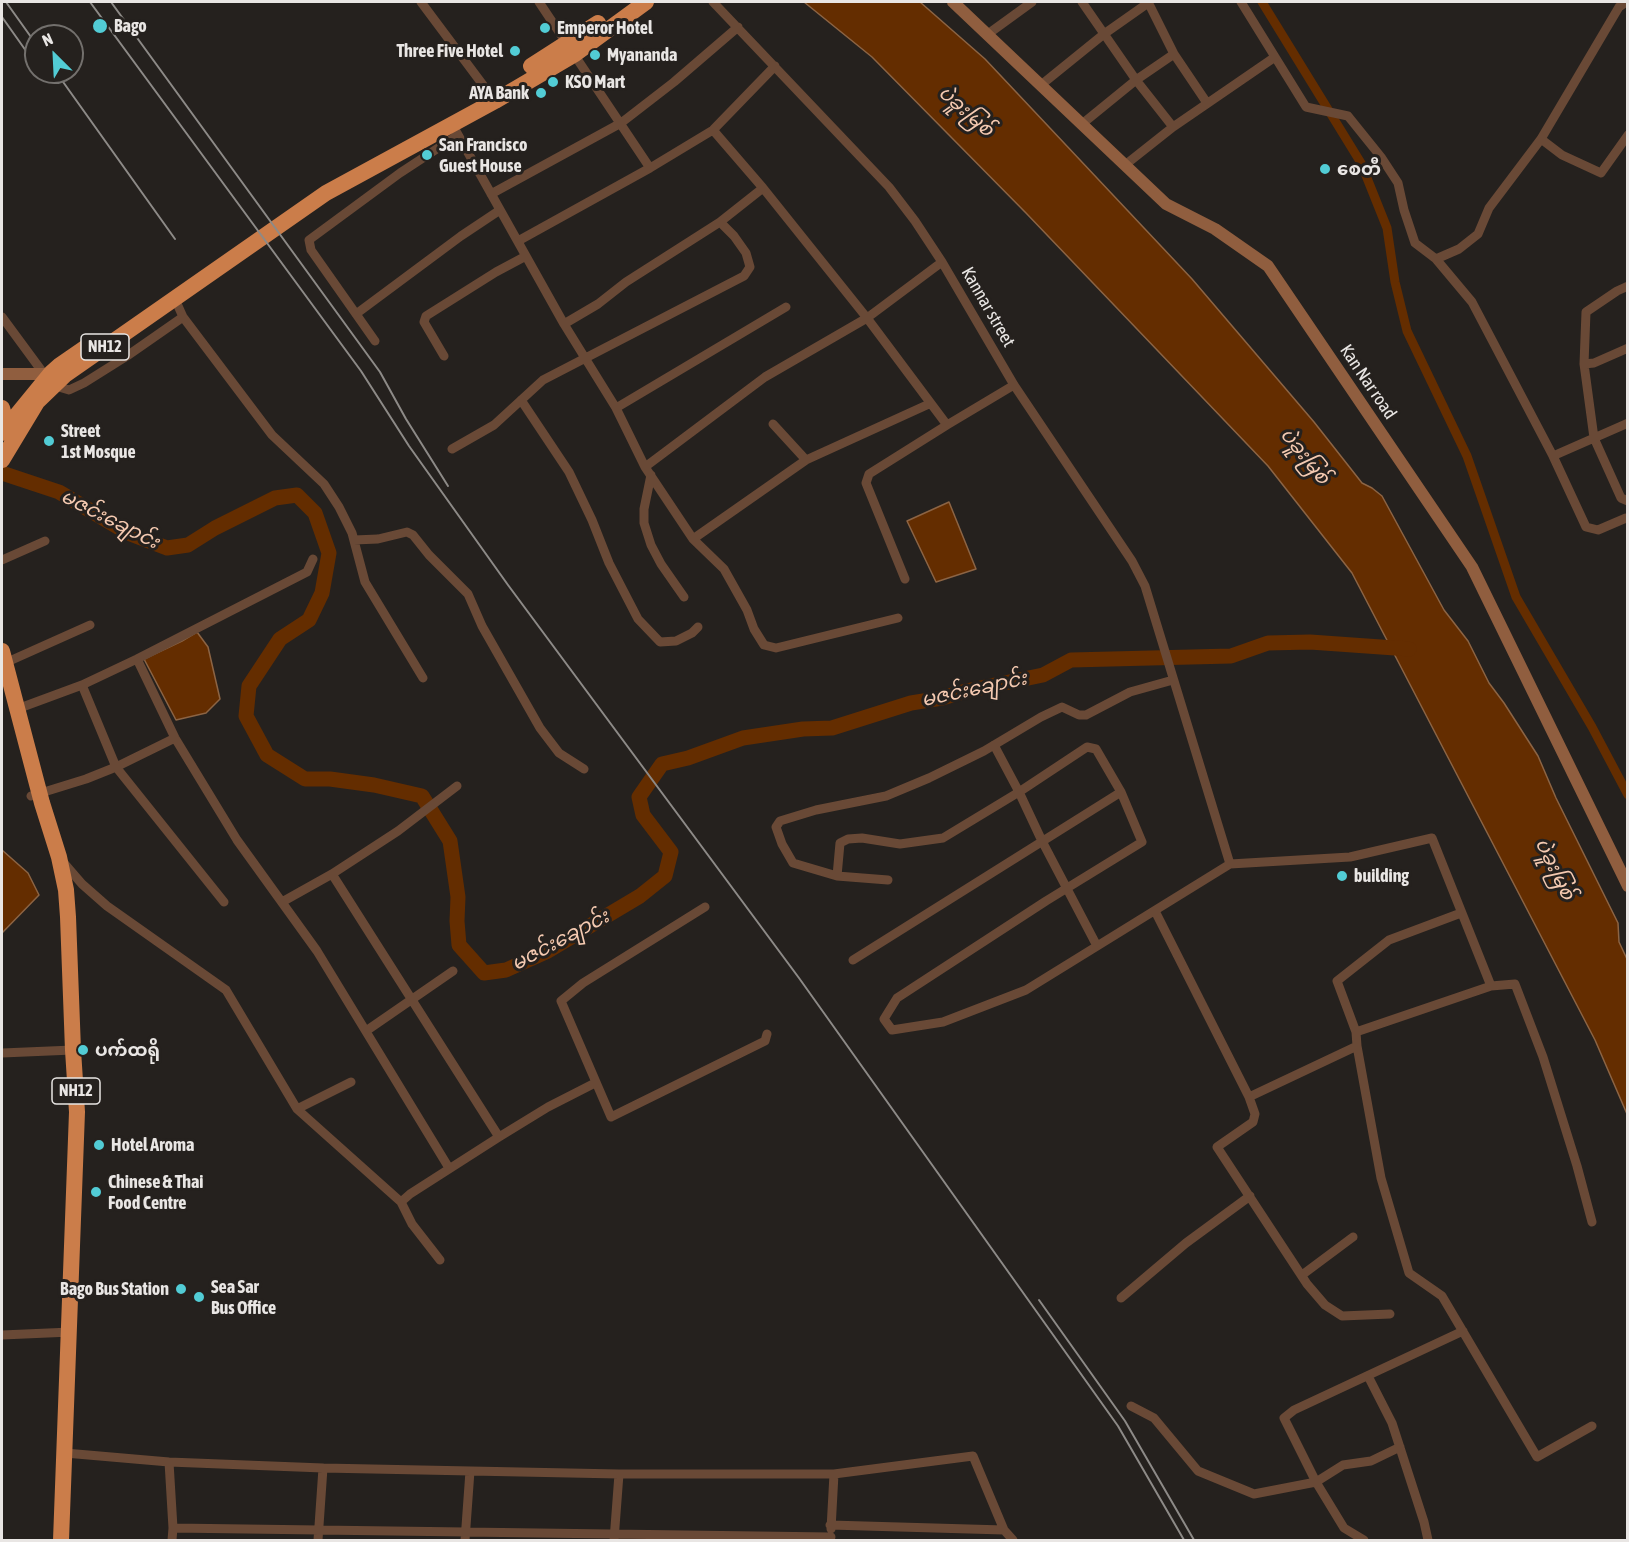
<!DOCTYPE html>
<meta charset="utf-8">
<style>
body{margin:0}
#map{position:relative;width:1629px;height:1542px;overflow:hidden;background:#25211e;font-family:"Asap Condensed",sans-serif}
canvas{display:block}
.frame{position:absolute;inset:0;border:3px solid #e9e6e4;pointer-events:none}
.north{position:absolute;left:24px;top:24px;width:60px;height:60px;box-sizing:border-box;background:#25211e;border:2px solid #73706d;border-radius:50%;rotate:336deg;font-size:16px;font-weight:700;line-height:24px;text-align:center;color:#e9e6e4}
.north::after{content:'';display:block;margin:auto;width:21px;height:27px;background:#52ccd5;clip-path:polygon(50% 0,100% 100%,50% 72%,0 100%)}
</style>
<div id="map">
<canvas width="1629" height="1542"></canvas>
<div class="frame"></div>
<div class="north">N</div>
</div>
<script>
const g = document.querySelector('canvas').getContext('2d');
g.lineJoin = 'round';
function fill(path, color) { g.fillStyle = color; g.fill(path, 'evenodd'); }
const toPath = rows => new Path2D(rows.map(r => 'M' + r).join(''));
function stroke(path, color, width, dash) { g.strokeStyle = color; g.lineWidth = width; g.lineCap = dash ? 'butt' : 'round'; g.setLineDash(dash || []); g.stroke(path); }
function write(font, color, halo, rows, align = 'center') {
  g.font = font + ' "Asap Condensed","Noto Sans Myanmar",sans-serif'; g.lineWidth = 6; g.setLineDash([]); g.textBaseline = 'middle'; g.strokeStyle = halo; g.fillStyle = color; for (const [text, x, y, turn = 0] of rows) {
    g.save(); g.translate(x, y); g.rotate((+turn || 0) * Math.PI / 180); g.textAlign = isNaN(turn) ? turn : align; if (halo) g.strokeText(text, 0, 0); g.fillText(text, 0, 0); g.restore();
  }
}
const water = toPath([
 [804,2,920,2,985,59,1192,279,1314,422,1362,483,1372,488,1382,496,1444,610,1468,641,1489,683,1504,703,1538,756,1556,798,1618,923,1619,942,1627,959,1627,1114,1595,1040,1352,573,1268,466,1026,213,872,57,804,2],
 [949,502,976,569,936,582,907,521,949,502],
 [197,632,208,647,220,699,206,713,176,720,144,659,182,641,197,632],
 [2,850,28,873,39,895,2,933,2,850]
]);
const canal = toPath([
 [1262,2,1361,163,1387,228,1395,282,1407,331,1467,456,1516,597,1592,727,1628,795]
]);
const river = toPath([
 [2,473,59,492,128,533,167,548,188,545,215,528,275,498,297,495,315,513,329,553,322,593,309,620,280,639,249,686,246,716,267,755,305,779,330,779,374,785,422,796,450,841,458,897,457,921,459,945,484,973,506,970,546,952,640,896,665,876,671,852,643,815,639,797,662,764,688,758,743,738,803,729,832,728,911,703,942,698,966,691,1043,675,1071,660,1231,656,1268,643,1310,642,1409,649]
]);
const street = toPath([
 [421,2,495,101],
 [539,2,650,168],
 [713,2,889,187,915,221,942,262,1014,385,1132,561,1145,586,1230,864,1026,990,943,1022,892,1030,884,1019,897,998,1046,901,1142,842,1121,792,1096,749,1087,747,1019,792,943,838,900,844,862,838,848,839,840,843,837,876],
 [1082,2,1136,80,1173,127],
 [1148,2,1174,54,1207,103],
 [1241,2,1306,107,1348,116,1381,157,1398,183,1404,210,1415,243,1436,259,1472,302,1553,456,1628,423],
 [988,34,1032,2],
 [1041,85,1104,34,1148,3],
 [452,124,564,324,616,408,645,467,693,539,724,569,747,610,754,629,764,645,776,648,898,618],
 [1082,124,1136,80,1174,54],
 [713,130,763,188,867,318,947,425,1014,385],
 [1541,139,1562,155,1601,173,1628,135],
 [1125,165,1173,127,1275,57],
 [491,194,621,123,674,82,738,27],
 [720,222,763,188],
 [518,241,650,168,713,130,775,66],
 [1436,259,1459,249,1478,234,1489,208,1541,139,1619,7,1626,2],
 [1628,286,1617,291,1586,312,1584,364,1594,438,1621,498,1628,501],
 [175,299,183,317,272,435,324,484,339,507,352,533,365,582,423,678],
 [356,314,461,236,500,210],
 [2,317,44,374],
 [375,341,311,250,309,240,400,173,458,135],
 [444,356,424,322,426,316,496,272,526,256],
 [1584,364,1594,363,1628,348],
 [52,385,69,390,84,383,127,356,183,317],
 [521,400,569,472,592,520,609,563,638,619,660,642,676,641,692,633,698,627],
 [616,408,786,307],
 [773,424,806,460],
 [452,449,494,425,543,380,744,276,750,267,746,253,734,236,720,222,626,282,598,304,564,324],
 [1553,456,1586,527,1598,530,1626,518,1628,519],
 [645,467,765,377,867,318,942,262],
 [651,475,644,509,644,523,651,545,661,564,684,597],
 [693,539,806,460,929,404],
 [354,540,378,539,407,532,413,535,429,555,468,594,482,626,540,728,559,753,584,769],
 [2,560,45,541],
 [905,579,866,483,869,474,947,425],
 [137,659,175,738,237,840,317,951,449,1168],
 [5,663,90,625],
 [82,685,116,767,224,902],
 [17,709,82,685,137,659,307,572,313,559],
 [994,745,1019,792,1042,841,1097,946],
 [31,796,86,779,116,767,175,738],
 [63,862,82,884,107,906,226,990,297,1109,401,1202,410,1194,499,1137,548,1107,595,1083],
 [1230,864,1350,857,1432,838,1491,986],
 [332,874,499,1137],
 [888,880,837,876,793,863,782,844,776,827,780,821,816,810,886,796,929,778,984,751,1041,717,1062,707,1079,715,1086,715,1130,692,1173,680],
 [282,902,332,874,398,831,457,786],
 [705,907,583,983,561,1001,611,1117,765,1041,767,1034],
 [1155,911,1249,1097,1357,1046],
 [1461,913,1389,940,1337,981,1356,1032,1357,1046,1381,1178,1409,1273,1442,1296,1537,1457,1592,1426],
 [853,960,1121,792],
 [366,1031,453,971],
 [1356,1032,1491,986,1515,984,1543,1057,1577,1166,1592,1222],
 [2,1053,73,1050],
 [1249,1097,1255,1114,1253,1122,1217,1147,1307,1284,1325,1305,1342,1316,1390,1314],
 [297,1109,351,1082],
 [401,1202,412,1224,440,1260],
 [1302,1275,1353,1237],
 [1121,1298,1186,1243,1250,1196],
 [2,1335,71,1332],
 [1368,1376,1392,1423,1424,1522,1428,1540],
 [1131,1406,1154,1418,1198,1471,1254,1494,1316,1482,1343,1465,1371,1461,1400,1447],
 [65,1453,169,1462,323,1468,619,1474,834,1474,973,1456,1004,1530,1013,1540],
 [169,1462,173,1528,172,1540],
 [830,1525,1004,1530],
 [173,1528,831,1537],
 [831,1529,834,1474],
 [318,1540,323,1468],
 [465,1540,470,1471],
 [614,1540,619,1474],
 [1364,1540,1344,1528,1316,1482,1284,1418,1294,1410,1463,1331]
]);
const secondary = toPath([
 [953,2,1166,204,1215,229,1268,266,1472,567,1628,886],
 [2,374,55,374]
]);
const highway = toPath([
 [531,66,598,23],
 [2,408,7,426],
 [2,433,51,373,60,365,89,345],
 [2,460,37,402,65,375,326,193,495,101,575,54,646,2],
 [2,651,42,803,59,857,66,890,68,917,73,1050,77,1112,61,1540]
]);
const rail = toPath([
 [6,2,36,44],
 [90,2,361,371,409,446,508,585,799,978,1118,1426,1184,1540],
 [111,2,380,372,406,419,448,486],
 [2,17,36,65],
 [41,72,46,79],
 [56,72,175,239],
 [1039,1300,1125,1421,1194,1540]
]);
const markers = [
 [100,26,8,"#52ccd5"],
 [545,28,6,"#52ccd5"],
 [515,51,6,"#52ccd5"],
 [595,55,6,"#52ccd5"],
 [553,82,6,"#52ccd5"],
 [541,93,6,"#52ccd5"],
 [427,155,6,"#52ccd5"],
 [1325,169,6,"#52ccd5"],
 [49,441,6,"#52ccd5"],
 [1342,876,6,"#52ccd5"],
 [83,1050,6,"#52ccd5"],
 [99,1145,6,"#52ccd5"],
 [96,1192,6,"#52ccd5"],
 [181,1289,6,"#52ccd5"],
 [199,1297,6,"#52ccd5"]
];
const shields = [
 [105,347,48],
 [76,1091,48]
];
const shieldNames = [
 ["NH12",105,347],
 ["NH12",76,1091]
];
const poiNames = [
 ["Bago",114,26],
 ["Emperor Hotel",557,28],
 ["Three Five Hotel",503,51,"right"],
 ["Myananda",607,55],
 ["KSO Mart",565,82],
 ["AYA Bank",529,93,"right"],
 ["San Francisco",439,145],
 ["Guest House",439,166],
 ["စေတီ",1337,169],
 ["Street",61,431],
 ["1st Mosque",61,452],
 ["building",1354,876],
 ["ပက်ထရို",95,1050],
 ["Hotel Aroma",111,1145],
 ["Chinese & Thai",108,1182],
 ["Food Centre",108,1203],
 ["Sea Sar",211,1287],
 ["Bus Office",211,1308],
 ["Bago Bus Station",169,1289,"right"]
];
const streetNames = [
 ["Kannar street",988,307,60],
 ["Kan Nar road",1368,382,56]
];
const waterNames = [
 ["ပဲခူးမြစ်",966,111,41],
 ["ပဲခူးမြစ်",1305,456,51],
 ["မဇင်းချောင်း",110,519,27],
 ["မဇင်းချောင်း",974,689,-12],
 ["ပဲခူးမြစ်",1555,869,64],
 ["မဇင်းချောင်း",560,940,-28]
];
fill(water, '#642d00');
stroke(water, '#8c6444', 1.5);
stroke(canal, '#642d00', 9);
stroke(river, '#642d00', 15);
stroke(street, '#694936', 9);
stroke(secondary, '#905e3f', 12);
stroke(highway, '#cb7d4a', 16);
stroke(rail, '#8d8a87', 2);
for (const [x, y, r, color] of markers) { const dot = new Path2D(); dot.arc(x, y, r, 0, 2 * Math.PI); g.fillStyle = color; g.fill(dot); stroke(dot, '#25211e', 2); }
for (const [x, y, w] of shields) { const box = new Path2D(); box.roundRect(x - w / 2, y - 13, w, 26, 4.5); g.fillStyle = '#25211e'; g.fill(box); stroke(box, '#e9e6e4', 1.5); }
write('bold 16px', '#e9e6e4', null, shieldNames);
write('bold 18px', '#e9e6e4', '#25211e', poiNames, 'left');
write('18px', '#e9e6e4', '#25211e', streetNames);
write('italic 20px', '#f5cab1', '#25211e', waterNames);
</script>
